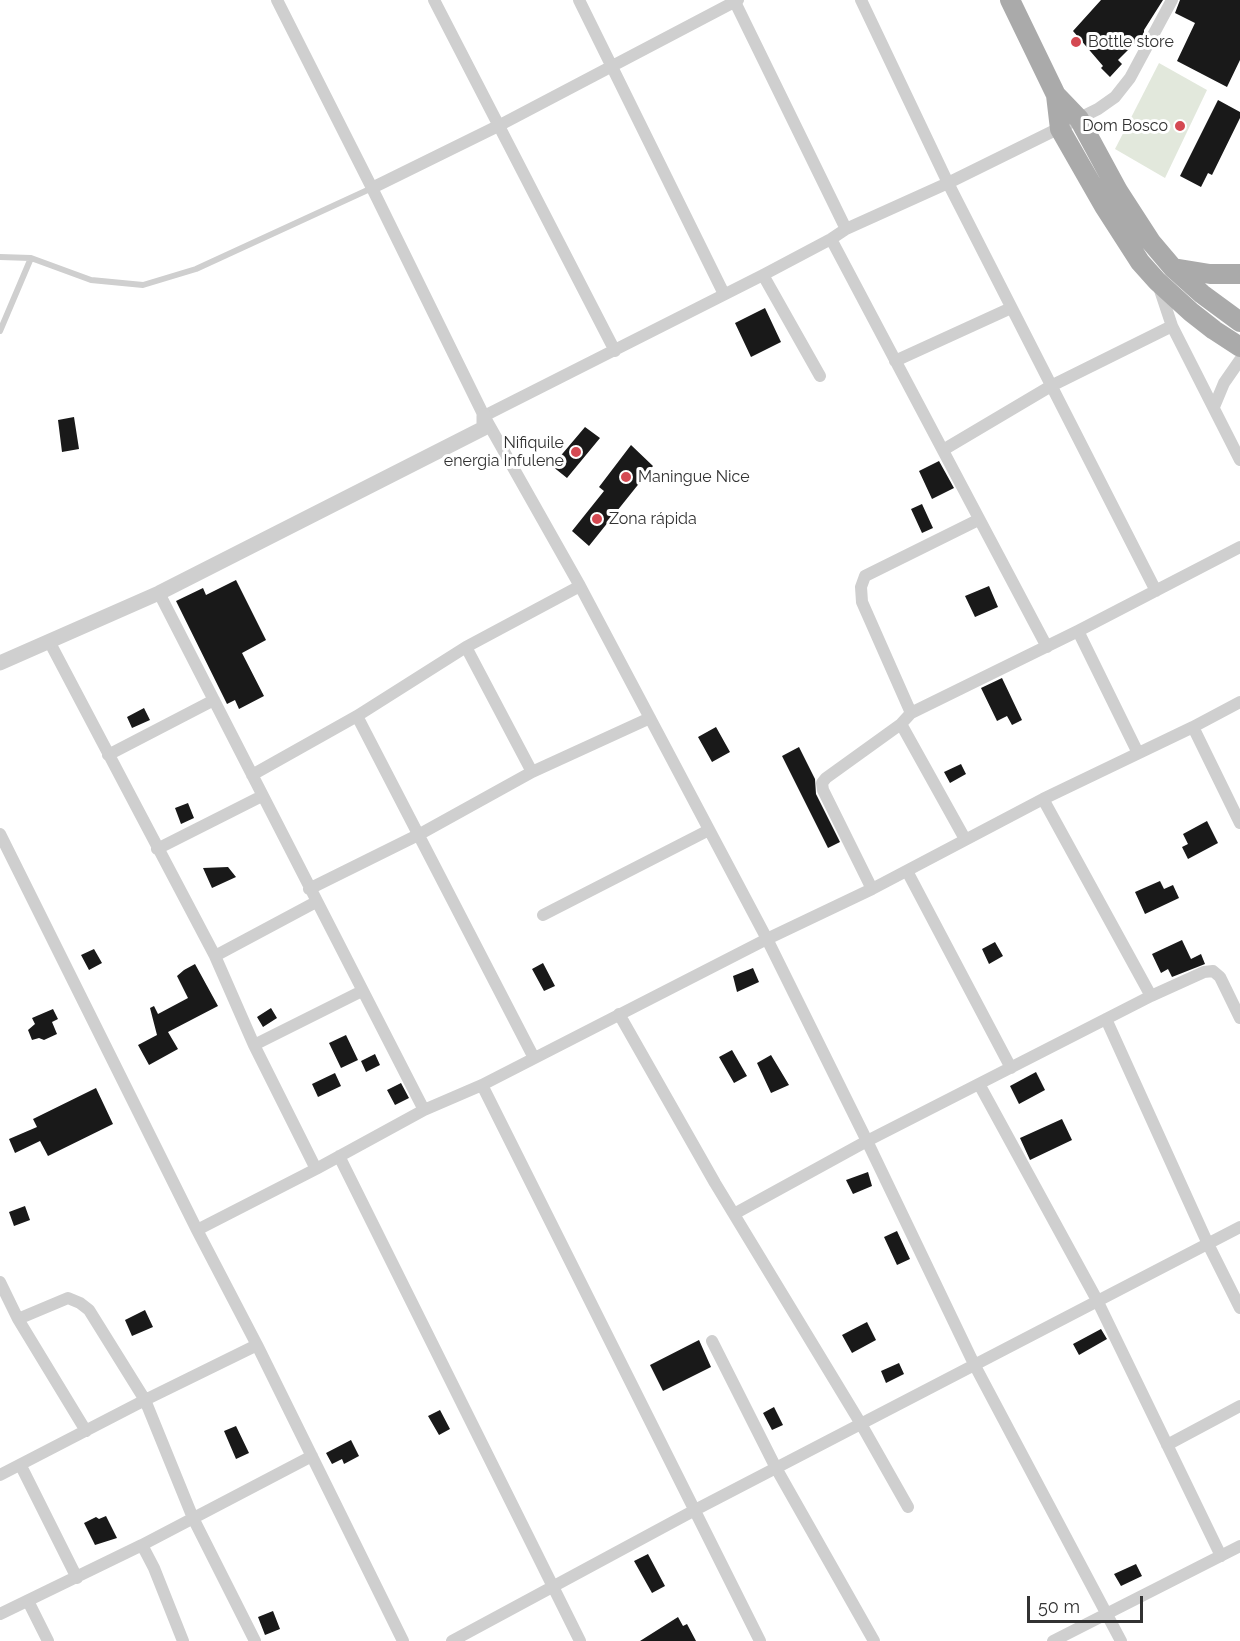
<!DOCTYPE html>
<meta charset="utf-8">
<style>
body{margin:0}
#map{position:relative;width:1240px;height:1641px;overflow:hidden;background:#fff;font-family:Raleway,sans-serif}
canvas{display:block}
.scale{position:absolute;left:1027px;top:1596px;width:116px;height:27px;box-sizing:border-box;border:3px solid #323232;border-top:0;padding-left:8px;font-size:18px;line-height:21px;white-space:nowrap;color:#323232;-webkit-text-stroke:4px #fff;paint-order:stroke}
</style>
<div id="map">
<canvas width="1240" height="1641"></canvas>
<div class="scale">50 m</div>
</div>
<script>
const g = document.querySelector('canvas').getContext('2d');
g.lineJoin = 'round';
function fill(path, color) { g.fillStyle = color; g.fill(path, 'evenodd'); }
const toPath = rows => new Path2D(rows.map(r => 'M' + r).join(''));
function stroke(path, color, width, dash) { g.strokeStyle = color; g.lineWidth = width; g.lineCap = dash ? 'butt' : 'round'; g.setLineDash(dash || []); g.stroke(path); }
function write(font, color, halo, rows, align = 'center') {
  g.font = font + ' Raleway,sans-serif'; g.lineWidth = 6; g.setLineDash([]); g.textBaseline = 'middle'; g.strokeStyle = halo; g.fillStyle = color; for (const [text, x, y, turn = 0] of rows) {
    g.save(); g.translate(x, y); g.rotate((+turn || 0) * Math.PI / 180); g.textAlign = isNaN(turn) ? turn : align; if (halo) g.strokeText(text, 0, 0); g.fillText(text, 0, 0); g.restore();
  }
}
const green = toPath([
 [1159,63,1207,90,1165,178,1115,149]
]);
const building = toPath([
 [1101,0,1163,0,1144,30,1144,34,1118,60,1122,64,1110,77,1101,68,1103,66,1073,31],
 [1180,0,1240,0,1240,60,1227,87,1177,61,1195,23,1175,13],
 [1218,100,1240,112,1240,118,1212,175,1208,173,1201,187,1180,176],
 [765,308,781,342,751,357,735,323],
 [74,417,79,449,62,452,58,420],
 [585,427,600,438,567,478,552,466],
 [631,445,653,466,589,546,572,531,604,491,599,487],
 [939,461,954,488,932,499,919,471],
 [922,504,933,528,922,533,911,509],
 [236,580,266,640,242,653,264,696,239,709,235,700,227,704,176,601,203,588,206,595],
 [989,586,998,607,975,617,965,596],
 [1002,678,1022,720,1012,725,1007,716,997,721,981,688],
 [144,708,150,720,132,728,127,717],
 [716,727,730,752,712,762,698,737],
 [799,747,815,779,816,794,840,842,828,848,782,756],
 [961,764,966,774,950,783,944,772],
 [188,803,194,818,181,824,175,808],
 [1207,821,1218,843,1188,859,1182,847,1188,844,1183,834],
 [228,867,236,877,212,888,203,868],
 [1160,881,1164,889,1173,885,1179,898,1145,914,1135,892],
 [1182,940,1191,959,1201,954,1205,964,1172,977,1168,969,1161,973,1152,954],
 [995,942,1003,956,989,964,982,949],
 [94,949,102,963,89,970,81,955],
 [543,963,555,986,544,991,532,969],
 [195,964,218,1006,168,1032,178,1049,149,1065,138,1045,157,1035,150,1008,154,1006,158,1014,188,998,177,976,184,970],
 [753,968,759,982,737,992,733,976],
 [271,1008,277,1018,263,1027,257,1017],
 [53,1009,58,1019,52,1022,57,1034,44,1040,39,1038,32,1040,28,1030,35,1024,32,1018],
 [346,1035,358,1060,341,1068,329,1043],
 [732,1050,747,1076,734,1083,719,1057],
 [375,1054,380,1065,366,1072,361,1061],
 [771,1055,789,1085,771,1093,757,1063],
 [1036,1072,1045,1090,1019,1104,1010,1086],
 [335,1073,341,1086,318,1097,312,1084],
 [401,1083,409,1098,395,1105,387,1090],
 [96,1088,113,1124,48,1156,40,1141,15,1153,9,1139,37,1127,33,1119],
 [1062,1119,1072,1140,1030,1160,1020,1138],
 [868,1172,872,1186,853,1194,846,1180],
 [25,1206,30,1220,14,1226,9,1212],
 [897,1231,910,1259,897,1265,884,1237],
 [145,1310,153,1327,132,1336,125,1320],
 [867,1322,876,1340,852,1353,842,1335],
 [1101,1329,1107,1339,1079,1355,1073,1344],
 [699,1340,711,1367,663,1391,650,1365],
 [899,1363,904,1374,886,1383,881,1371],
 [774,1407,783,1425,772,1430,763,1413],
 [440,1410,450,1429,439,1435,428,1416],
 [236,1426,249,1453,236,1459,224,1431],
 [351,1440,359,1456,344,1464,342,1459,332,1464,326,1453],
 [106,1516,117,1538,95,1545,84,1523,96,1517,99,1519],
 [648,1554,665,1586,652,1593,634,1561],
 [1136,1564,1142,1576,1121,1586,1114,1574],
 [273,1611,280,1629,265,1635,258,1617],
 [678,1617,683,1626,687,1624,696,1641,640,1641]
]);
const service = toPath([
 [0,257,31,258,91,280,143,285,196,269,372,188],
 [0,331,31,258]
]);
const minor = toPath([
 [277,0,372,188,484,416,580,586,767,939,867,1141,974,1364,1121,1641],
 [434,0,615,351],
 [579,0,724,294],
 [734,0,846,229],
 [861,0,948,183,1156,591],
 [372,188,500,125,738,0],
 [831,239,1047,647],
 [763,275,820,376],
 [1158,284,1172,326,1240,460],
 [895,361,1011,308],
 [1214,407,1224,383,1240,360],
 [484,416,763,275,831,239,846,229,948,183,1098,109,1115,97,1130,78,1172,0],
 [943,450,1051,386,1172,326],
 [159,593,424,1110],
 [1078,631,1138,753],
 [49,641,215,956,254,1045,316,1169],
 [466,647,532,772],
 [911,713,1078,631,1240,547],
 [357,716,534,1058],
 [1193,727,1240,823],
 [108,755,214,700],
 [252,775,357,716,466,647,580,586],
 [1043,799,1151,996],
 [0,834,197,1230,257,1345,403,1641],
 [965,839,901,724,911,713,862,602,861,587,865,576,978,520],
 [157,849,262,796],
 [907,871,1011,1068],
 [309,889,420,834,532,772,650,718],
 [872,889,823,790,822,783,826,778,901,724],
 [543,915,709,830],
 [215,956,316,902],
 [619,1014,715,1183,861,1424,908,1507],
 [1106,1019,1208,1244,1240,1308],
 [254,1045,362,991],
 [979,1084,1097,1300,1221,1556],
 [482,1085,760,1641],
 [339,1156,580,1641],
 [734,1214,867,1141,1151,996,1204,972,1213,971,1220,977,1240,1018],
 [197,1230,316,1169,424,1110,482,1085,767,939,872,889,1043,799,1193,727,1240,702],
 [0,1282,18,1319,68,1298,80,1303,89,1310,145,1400,193,1518,255,1641],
 [18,1319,86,1431],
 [712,1341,776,1468,874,1641],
 [1167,1445,1240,1406],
 [21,1466,77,1578],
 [0,1475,145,1400,257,1345],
 [142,1545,154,1568,183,1641],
 [28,1601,48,1641],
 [0,1614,142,1545,312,1456],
 [452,1641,695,1510,1240,1227],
 [1053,1641,1240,1546]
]);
const tertiary = toPath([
 [0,663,159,593,484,428,484,416]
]);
const primary = toPath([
 [1010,0,1056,95,1079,119,1118,191,1151,242,1173,268,1202,294,1240,322],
 [1056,95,1060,129,1104,206,1140,262,1157,281,1191,312,1214,330,1240,347],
 [1173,268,1210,274,1240,274]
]);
const markers = [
 [1076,42,6,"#d44952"],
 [1180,126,6,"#d44952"],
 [576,452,6,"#d44952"],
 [626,477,6,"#d44952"],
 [597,519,6,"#d44952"]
];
const poiNames = [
 ["Bottle store",1088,42],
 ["Dom Bosco",1168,126,"right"],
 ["Nifiquile",564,443,"right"],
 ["energia Infulene",564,461,"right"],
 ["Maningue Nice",638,477],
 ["Zona rápida",609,519]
];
fill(green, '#e2e8dc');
fill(building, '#191919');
stroke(service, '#cfcfcf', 6);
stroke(minor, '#cfcfcf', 12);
stroke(tertiary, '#cfcfcf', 15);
stroke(primary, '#aaa', 20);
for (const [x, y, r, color] of markers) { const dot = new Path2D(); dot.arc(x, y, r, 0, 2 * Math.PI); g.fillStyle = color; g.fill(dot); stroke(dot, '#fff', 2); }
write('16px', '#323232', '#fff', poiNames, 'left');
</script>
